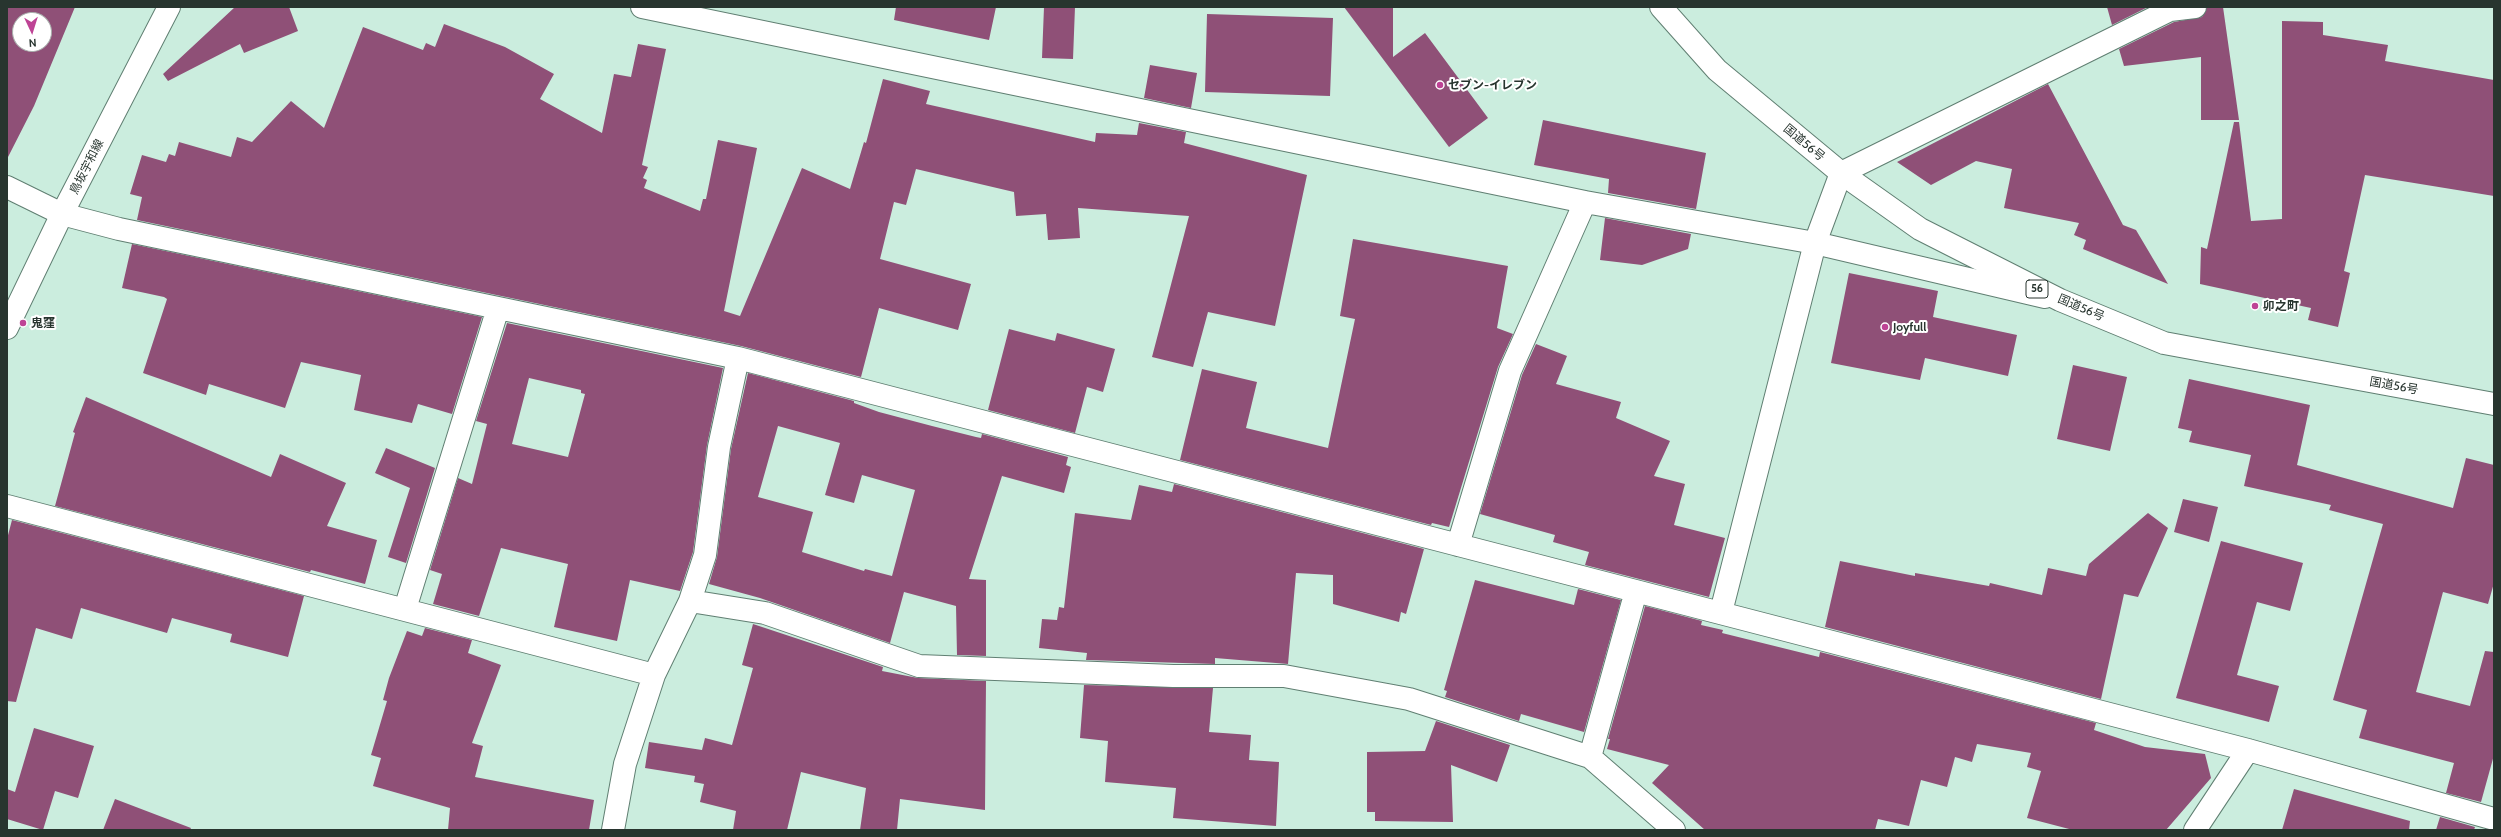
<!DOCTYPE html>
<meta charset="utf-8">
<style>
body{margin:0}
#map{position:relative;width:2501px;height:837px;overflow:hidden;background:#cbedde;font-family:Cabin,sans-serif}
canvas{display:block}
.frame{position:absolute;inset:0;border:8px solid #28352f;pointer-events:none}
.north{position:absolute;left:12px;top:12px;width:40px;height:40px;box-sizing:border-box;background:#fff;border:1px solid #a9aeac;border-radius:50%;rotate:176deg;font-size:11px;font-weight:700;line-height:16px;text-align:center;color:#28352f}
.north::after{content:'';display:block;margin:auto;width:14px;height:18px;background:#be4395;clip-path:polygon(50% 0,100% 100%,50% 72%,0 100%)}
</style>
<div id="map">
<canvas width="2501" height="837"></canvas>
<div class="frame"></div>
<div class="north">N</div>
</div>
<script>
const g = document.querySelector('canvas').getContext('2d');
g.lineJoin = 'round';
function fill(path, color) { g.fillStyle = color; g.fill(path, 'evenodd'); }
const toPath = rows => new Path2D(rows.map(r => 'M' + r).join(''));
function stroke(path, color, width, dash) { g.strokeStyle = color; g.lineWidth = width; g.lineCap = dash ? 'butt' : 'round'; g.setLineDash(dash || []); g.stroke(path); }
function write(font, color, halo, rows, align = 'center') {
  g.font = font + ' Cabin,"Noto Sans JP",sans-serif'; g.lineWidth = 4; g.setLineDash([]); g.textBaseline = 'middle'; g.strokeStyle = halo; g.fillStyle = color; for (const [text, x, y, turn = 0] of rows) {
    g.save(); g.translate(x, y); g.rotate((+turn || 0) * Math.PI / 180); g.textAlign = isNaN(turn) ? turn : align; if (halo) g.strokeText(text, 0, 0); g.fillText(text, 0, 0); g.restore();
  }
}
const building = toPath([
 [7,7,75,7,34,106,7,159],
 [20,20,44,20,44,44,20,44],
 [235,7,289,7,298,31,244,53,240,44,168,81,163,74],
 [896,7,996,7,989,40,894,20],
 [1044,7,1075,7,1073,59,1042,58],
 [1344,7,1393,7,1393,57,1425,33,1488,118,1449,147],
 [2107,7,2148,7,2112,25],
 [2207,7,2223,7,2239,120,2201,120,2201,57,2124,66,2119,49,2174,22,2202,17],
 [1207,14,1333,18,1330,96,1205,92],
 [2282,21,2323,22,2323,35,2388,45,2385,61,2494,80,2494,196,2365,175,2344,271,2350,273,2338,327,2308,320,2311,308,2200,284,2201,247,2207,249,2234,122,2239,122,2251,221,2282,219],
 [444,24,505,47,554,74,540,99,602,133,614,74,631,77,638,44,666,49,642,165,648,167,643,178,647,180,644,188,700,211,703,199,706,199,718,140,757,148,724,311,740,316,802,168,850,189,864,142,866,143,883,79,930,91,926,104,1095,142,1096,133,1137,135,1139,123,1186,132,1184,143,1307,175,1275,326,1208,312,1193,367,1152,357,1189,216,1078,208,1080,238,1048,240,1046,214,1016,216,1014,192,916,169,906,205,894,202,880,259,971,284,958,330,879,308,861,377,741,346,137,220,142,197,130,194,142,155,166,162,169,154,175,156,179,142,231,157,237,137,252,142,291,101,324,128,363,27,423,50,426,43,435,47],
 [1150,65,1197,73,1191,108,1144,98],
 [2048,84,2123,225,2136,230,2168,284,2083,249,2086,240,2074,235,2079,223,2004,208,2012,169,1976,161,1931,185,1897,162],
 [1543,120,1706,153,1696,209,1608,193,1609,179,1534,165],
 [1605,218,1691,234,1688,249,1642,265,1600,260],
 [1353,239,1508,266,1497,328,1513,334,1498,367,1449,527,1432,523,1431,525,1180,460,1202,369,1257,382,1246,428,1328,448,1355,319,1340,316],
 [132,244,482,317,452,414,418,404,412,423,354,410,361,375,301,362,285,408,209,384,206,395,143,373,167,299,164,297,122,288],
 [1849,273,1938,291,1933,317,2017,335,2008,376,1925,358,1920,380,1831,363],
 [507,323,723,368,707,445,693,552,680,591,630,580,617,641,554,627,568,564,501,548,479,616,433,604,442,574,430,570,458,478,472,484,487,424,476,421],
 [529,378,581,390,581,393,585,394,568,457,512,444],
 [1009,329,1055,341,1057,333,1115,349,1103,392,1087,387,1075,433,988,410],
 [1536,344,1567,356,1556,384,1621,402,1616,418,1670,441,1654,476,1685,484,1674,525,1725,538,1709,597,1585,565,1589,552,1553,542,1555,535,1480,514,1522,375],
 [2073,365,2127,377,2110,451,2057,439],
 [748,373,854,401,854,403,879,412,932,426,976,437,981,438,982,434,1068,457,1066,465,1071,467,1064,493,1002,476,969,579,986,580,986,656,957,655,956,606,904,592,890,643,760,598,709,584,717,557,731,449],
 [778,426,840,443,825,495,854,503,862,475,915,490,892,576,865,569,864,571,802,552,813,512,758,497],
 [2189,379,2310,405,2297,465,2453,508,2466,458,2494,465,2494,583,2488,604,2443,592,2416,692,2470,706,2485,651,2494,652,2494,755,2481,802,2446,793,2454,763,2359,738,2367,710,2333,700,2383,524,2329,510,2331,505,2244,486,2251,455,2189,442,2192,431,2178,428],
 [86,397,271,477,280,454,346,483,327,526,377,540,365,584,311,570,310,572,55,506,75,433,73,432],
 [386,448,435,468,406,563,388,557,410,488,375,473],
 [1174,484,1424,549,1406,614,1401,612,1399,622,1333,604,1333,575,1296,573,1288,664,1215,658,1215,664,1086,660,1087,653,1039,648,1042,619,1057,620,1059,607,1064,608,1075,513,1131,520,1139,485,1172,492],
 [2183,499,2218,507,2209,542,2174,532],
 [2148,513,2168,528,2138,597,2124,594,2101,699,1825,627,1840,561,1915,576,1915,573,1989,586,1990,583,2042,595,2048,568,2086,576,2089,564],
 [12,520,304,596,288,657,230,642,232,634,172,618,167,633,81,608,72,639,36,628,16,702,7,701,7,539],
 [2221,541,2303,563,2290,611,2257,602,2237,675,2279,686,2269,722,2176,698],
 [1475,580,1574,605,1578,589,1621,600,1584,732,1521,714,1519,721,1445,697,1447,691,1444,690],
 [1645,606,1702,621,1701,625,1723,630,1722,633,1819,657,1820,652,2096,723,2094,730,2145,747,2205,754,2211,778,2166,830,2073,830,2027,818,2041,771,2027,767,2031,753,1977,744,1972,762,1955,757,1947,787,1921,780,1909,826,1878,819,1875,830,1705,830,1652,783,1669,765,1607,749,1610,739,1608,739],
 [753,624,883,667,882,671,918,678,986,681,985,810,900,799,897,830,860,830,866,788,801,772,787,830,733,830,736,811,700,802,704,784,694,782,695,776,645,768,649,742,702,750,705,738,732,745,753,668,742,665],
 [425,628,472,640,468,653,501,665,472,743,483,746,475,777,594,800,589,830,448,830,450,808,373,786,381,758,371,755,387,701,383,700,389,678,407,631,422,636],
 [1084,685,1213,688,1209,732,1251,735,1249,760,1279,762,1276,826,1173,818,1176,788,1105,782,1108,741,1080,738],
 [1436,721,1510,745,1497,782,1451,765,1453,822,1375,821,1375,812,1367,812,1367,752,1425,751],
 [34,728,94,746,78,798,55,791,43,830,7,819,7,789,15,792],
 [2294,789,2410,821,2409,830,2282,830],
 [115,799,191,828,190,830,103,830],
 [2440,817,2475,827,2474,830,2436,830]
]);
const minor = toPath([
 [642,7,1585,202,1815,243,2045,297],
 [7,187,62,214,119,229,738,358,2248,750,2494,819],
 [7,506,654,675],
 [1458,545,1510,371,1585,202],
 [690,601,765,613,919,666,1173,676,1284,676,1409,699,1590,757,1674,830],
 [405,609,498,308],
 [1721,612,1815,243,1841,173,2170,10,2195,7],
 [1590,757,1636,591],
 [613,830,625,764,654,675,690,601,705,555,719,447,738,358],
 [2195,830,2248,750]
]);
const major = toPath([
 [7,328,62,214,169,7]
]);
const highway = toPath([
 [1661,7,1717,70,1841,173,1920,229,2060,300,2164,343,2494,404]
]);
const markers = [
 [1440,85,4,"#be4395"],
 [2255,306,4,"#be4395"],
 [23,323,4,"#be4395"],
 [1885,327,4,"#be4395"]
];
const shields = [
 [2037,289,22]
];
const shieldNames = [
 ["56",2037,289]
];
const poiNames = [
 ["セブン-イレブン",1448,85],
 ["卯之町",2263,306],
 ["鬼窪",31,323],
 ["Joyfull",1893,327]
];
const streetNames = [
 ["国道56号",1804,143,40],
 ["鳥坂宇和線",87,167,-63],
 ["国道56号",2081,308,23],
 ["国道56号",2394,386,10]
];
fill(building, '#8f5077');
stroke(minor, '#607f72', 24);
stroke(major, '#607f72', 24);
stroke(highway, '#607f72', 24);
stroke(minor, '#fff', 22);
stroke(major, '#fff', 22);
stroke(highway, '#fff', 22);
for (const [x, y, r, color] of markers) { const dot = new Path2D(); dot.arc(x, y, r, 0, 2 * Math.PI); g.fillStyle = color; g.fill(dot); stroke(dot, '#fff', 1.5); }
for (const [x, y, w] of shields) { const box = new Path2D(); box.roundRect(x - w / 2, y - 9, w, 18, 3); g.fillStyle = '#fff'; g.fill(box); stroke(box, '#28352f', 1); }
write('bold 11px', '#28352f', null, shieldNames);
write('bold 12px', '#28352f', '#fff', poiNames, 'left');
write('12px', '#28352f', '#fff', streetNames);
</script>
